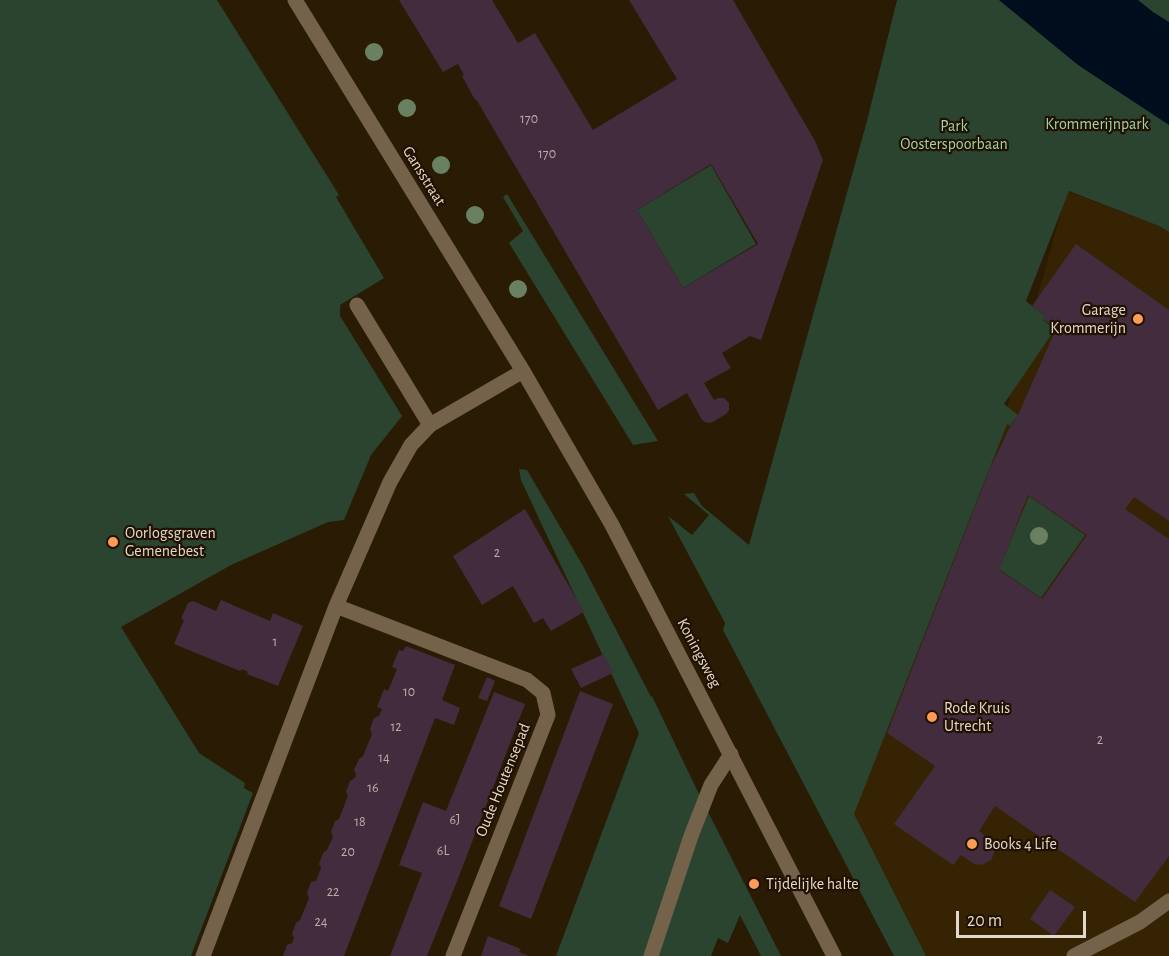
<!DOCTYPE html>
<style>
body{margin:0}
#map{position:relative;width:1169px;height:956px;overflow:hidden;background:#2a1b05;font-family:"Alegreya Sans",sans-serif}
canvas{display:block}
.scale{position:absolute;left:956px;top:911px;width:130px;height:27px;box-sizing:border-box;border:3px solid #e2d8cb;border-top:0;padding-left:8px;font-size:18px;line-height:21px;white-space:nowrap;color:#e2d8cb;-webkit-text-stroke:4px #201100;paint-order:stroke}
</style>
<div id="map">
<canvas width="1169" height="956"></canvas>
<div class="scale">20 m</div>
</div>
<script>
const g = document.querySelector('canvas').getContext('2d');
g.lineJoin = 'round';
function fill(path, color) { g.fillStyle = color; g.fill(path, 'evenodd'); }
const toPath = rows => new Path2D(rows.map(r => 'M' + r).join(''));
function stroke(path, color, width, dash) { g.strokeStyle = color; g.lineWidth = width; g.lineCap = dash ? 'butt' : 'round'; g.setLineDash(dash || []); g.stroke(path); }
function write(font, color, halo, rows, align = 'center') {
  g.font = font + ' "Alegreya Sans",sans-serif'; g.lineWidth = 4.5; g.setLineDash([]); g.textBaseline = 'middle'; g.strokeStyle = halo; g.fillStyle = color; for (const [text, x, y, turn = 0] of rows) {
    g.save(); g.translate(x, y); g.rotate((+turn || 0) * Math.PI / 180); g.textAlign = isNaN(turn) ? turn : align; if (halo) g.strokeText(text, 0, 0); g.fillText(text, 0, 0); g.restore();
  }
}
const built = toPath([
 [1067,191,1159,226,1169,232,1169,956,899,956,842,842,990,468]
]);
const green = toPath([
 [0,0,217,0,339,195,336,197,384,278,340,305,340,316,402,416,371,455,344,520,328,522,231,565,121,627,199,753,245,783,244,788,253,793,191,956,0,956],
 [897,0,1169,0,1169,232,1159,226,1069,191,1026,301,1045,316,1043,320,1055,329,1004,404,1018,415,1010,426,1007,424,854,814,926,956,894,956,723,630,725,623,668,516,692,535,709,515,684,494,694,493,702,506,749,545,867,121],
 [711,165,756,244,683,288,637,210],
 [507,194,658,441,633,445,509,243,523,231,503,197],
 [519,469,527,470,583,566,651,697,652,696,696,788,781,956,761,956,740,915,728,943,718,938,711,956,556,956,639,733,521,480],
 [1029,496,1085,535,1041,598,999,569]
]);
const water = toPath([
 [999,0,1138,0,1153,12,1169,22,1169,125,1078,65]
]);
const building = toPath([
 [399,0,492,0,518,43,535,33,593,130,677,79,629,0,733,0,815,141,823,160,761,340,750,336,722,353,731,368,704,383,714,400,718,398,724,398,729,403,729,410,726,414,713,422,707,423,702,420,687,393,658,410,476,99,475,100,462,76,464,75,458,64,443,72],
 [711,164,758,244,683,288,637,210],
 [1076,244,1169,310,1169,521,1134,497,1125,509,1169,539,1169,856,1135,902,995,806,979,831,994,843,995,849,992,859,982,865,974,864,961,855,953,865,894,824,935,766,887,733,990,468,1010,427,1018,415,1056,329,1043,319,1045,316,1032,306],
 [1028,495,1087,535,1042,599,999,570],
 [525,509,584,612,551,631,543,618,534,623,513,586,482,605,453,556],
 [221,600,270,621,273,613,303,626,278,686,247,674,248,672,242,669,240,671,174,644,184,620,181,619,188,603,193,601,216,611],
 [406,646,455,665,442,700,460,708,454,725,435,718,344,956,283,956,287,945,292,943,294,938,292,934,296,923,300,920,309,898,307,893,311,882,316,881,321,868,319,864,323,853,327,850,333,837,331,832,335,821,339,819,348,796,346,792,350,781,355,778,356,774,354,770,359,759,363,756,372,734,370,729,374,718,379,716,382,709,377,707,384,689,388,691,397,669,392,667,399,650,403,651],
 [604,654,613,673,581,688,571,669],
 [487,677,495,681,487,701,478,698],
 [580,691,613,704,531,919,499,906],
 [494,692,525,704,456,884,427,956,390,956,422,873,399,865,423,802,446,811],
 [1050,890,1075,907,1054,936,1030,919],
 [488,936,521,949,519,952,529,956,481,956]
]);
const service = toPath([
 [651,956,691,836,711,785,731,754],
 [1074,956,1140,922,1169,901]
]);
const minor = toPath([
 [295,0,523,371,612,525,834,956],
 [357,305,430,425],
 [336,606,527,680,543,693,548,715,453,956],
 [203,956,336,606,390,482,411,445,430,425,523,371]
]);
const trees = [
 [374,52],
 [407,108],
 [441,165],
 [475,215],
 [518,289],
 [1039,536]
];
const markers = [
 [1138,319,6,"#fd9c56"],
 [113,542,6,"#fd9c56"],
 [932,717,6,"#fd9c56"],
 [972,844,6,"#fd9c56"],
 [754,884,6,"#fd9c56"]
];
const numberNames = [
 ["170",529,119],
 ["170",547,154],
 ["2",497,553],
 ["1",275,642],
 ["10",409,692],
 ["12",396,727],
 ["2",1100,740],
 ["14",384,758],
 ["16",373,788],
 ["6J",455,820],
 ["18",360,822],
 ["6L",443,851],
 ["20",348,852],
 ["22",333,892],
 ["24",321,922]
];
const parkNames = [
 ["Krommerijnpark",1097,124],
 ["Park",954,126],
 ["Oosterspoorbaan",954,144]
];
const streetNames = [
 ["Gansstraat",424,176,58],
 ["Koningsweg",699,653,62],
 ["Oude Houtensepad",503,780,-68]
];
const poiNames = [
 ["Garage",1126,310,"right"],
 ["Krommerijn",1126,328,"right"],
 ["Oorlogsgraven",125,533],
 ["Gemenebest",125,551],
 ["Rode Kruis",944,708],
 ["Utrecht",944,726],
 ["Books 4 Life",984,844],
 ["Tijdelijke halte",766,884]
];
fill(built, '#362304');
fill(green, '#2a4430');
fill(water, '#000d1c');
fill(building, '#422c3d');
stroke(service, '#74624a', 15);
stroke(minor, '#74624a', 15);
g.fillStyle = '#698160';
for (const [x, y] of trees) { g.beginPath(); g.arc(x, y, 9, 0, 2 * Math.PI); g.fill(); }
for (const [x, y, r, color] of markers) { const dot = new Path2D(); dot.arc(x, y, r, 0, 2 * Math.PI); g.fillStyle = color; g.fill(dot); stroke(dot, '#201100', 2); }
write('14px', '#baada8', null, numberNames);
write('16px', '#9dd4aa', '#201100', parkNames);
write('16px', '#e2d8cb', '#201100', streetNames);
write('16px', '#e2d8cb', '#201100', poiNames, 'left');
</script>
